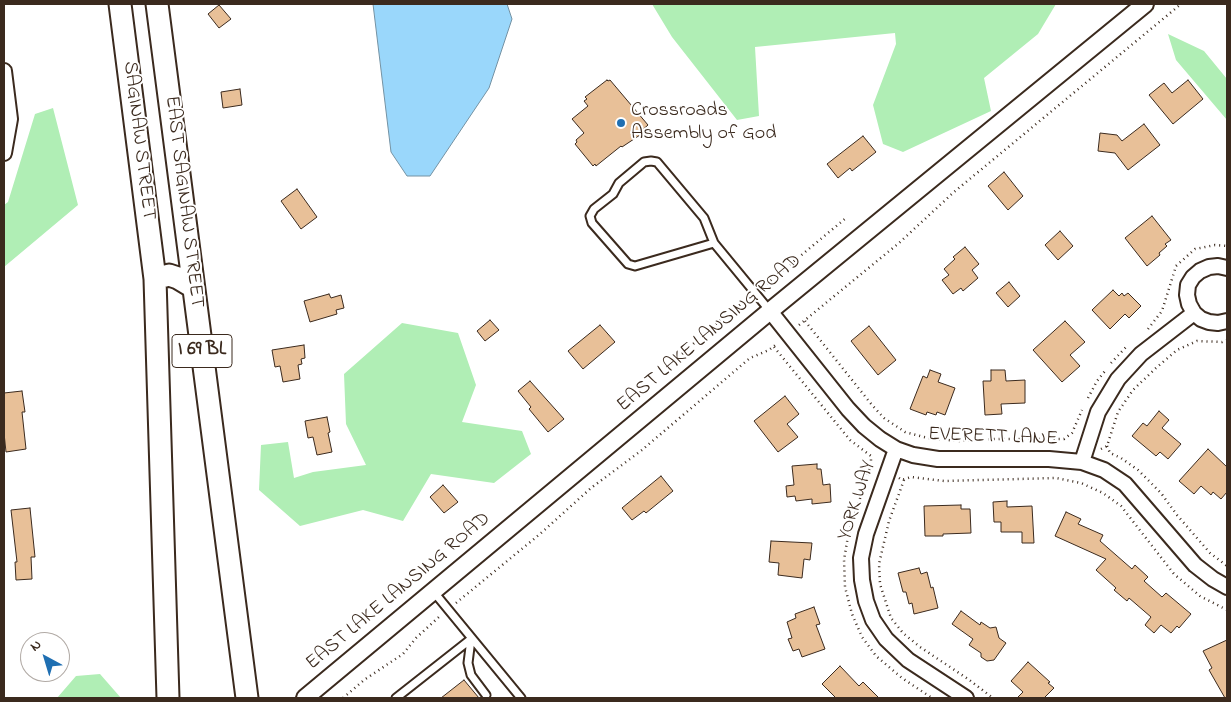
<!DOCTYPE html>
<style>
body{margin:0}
#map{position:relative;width:1231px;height:702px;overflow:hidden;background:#fff;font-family:"Indie Flower",sans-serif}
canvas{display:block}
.frame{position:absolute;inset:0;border:5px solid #3b2a1e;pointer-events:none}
.north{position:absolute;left:20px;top:632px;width:50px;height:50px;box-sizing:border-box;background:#fff;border:1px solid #b1aaa5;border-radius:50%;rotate:321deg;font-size:14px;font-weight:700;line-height:20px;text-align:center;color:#3b2a1e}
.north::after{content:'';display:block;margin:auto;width:18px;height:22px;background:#1f6fb2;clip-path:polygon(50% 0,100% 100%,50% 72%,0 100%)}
</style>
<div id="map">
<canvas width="1231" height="702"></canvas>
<div class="frame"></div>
<div class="north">N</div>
</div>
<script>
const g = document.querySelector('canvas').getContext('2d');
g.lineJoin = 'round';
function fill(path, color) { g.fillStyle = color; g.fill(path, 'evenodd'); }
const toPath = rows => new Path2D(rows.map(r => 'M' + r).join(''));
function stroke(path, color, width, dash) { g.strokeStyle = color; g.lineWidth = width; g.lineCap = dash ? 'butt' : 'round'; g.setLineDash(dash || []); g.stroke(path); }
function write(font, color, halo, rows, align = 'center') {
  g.font = font + ' "Indie Flower",sans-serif'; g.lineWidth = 4; g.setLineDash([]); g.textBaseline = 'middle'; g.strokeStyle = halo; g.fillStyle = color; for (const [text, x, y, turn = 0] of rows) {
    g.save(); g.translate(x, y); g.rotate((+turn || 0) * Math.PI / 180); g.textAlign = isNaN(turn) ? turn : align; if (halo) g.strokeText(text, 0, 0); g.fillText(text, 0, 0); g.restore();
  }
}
const green = toPath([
 [652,4,1056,4,1038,34,984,78,991,111,903,152,883,144,873,105,896,44,895,33,755,47,759,116,737,120,672,37],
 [1168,34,1204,51,1227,79,1227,120,1176,60],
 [53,108,78,205,4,267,4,205,8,202,35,114],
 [402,323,458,333,476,385,462,422,522,431,531,454,494,483,431,474,403,521,363,510,300,526,259,490,261,445,288,442,294,478,313,472,366,465,346,424,344,374],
 [100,674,121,698,57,698,76,676]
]);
const water = toPath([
 [373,4,507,4,512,19,489,88,430,176,407,176,391,152,373,4]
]);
const building = toPath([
 [219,5,231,19,219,28,208,14,219,5],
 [607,80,608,81,610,80,648,125,640,132,640,135,622,147,621,146,596,166,595,164,593,166,575,144,577,142,576,140,584,133,572,119,588,106,584,101,587,99,585,97,607,80],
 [1188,80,1203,99,1173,124,1149,95,1164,83,1172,93,1188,80],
 [240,89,242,105,223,108,221,92,240,89],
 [1144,124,1160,145,1128,170,1115,153,1098,151,1100,133,1117,135,1122,141,1144,124],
 [863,136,876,152,852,171,850,168,838,178,827,164,863,136],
 [1004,172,1023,196,1008,210,988,186,1004,172],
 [297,189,317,217,301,229,281,201,297,189],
 [1152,216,1171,240,1165,244,1167,246,1159,253,1160,255,1147,266,1125,238,1152,216],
 [1060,231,1073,246,1058,260,1045,245,1060,231],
 [965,247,979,264,972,270,978,278,963,291,961,288,953,294,942,280,949,275,944,269,955,259,953,257,965,247],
 [1009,282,1020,296,1008,307,996,293,1009,282],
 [1113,290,1119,296,1122,293,1124,296,1128,293,1141,306,1129,318,1125,314,1110,329,1092,310,1113,290],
 [329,294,331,298,341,295,344,308,336,310,337,314,310,322,304,301,329,294],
 [490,320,499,330,485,341,477,331,490,320],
 [1065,321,1085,342,1070,355,1080,366,1062,382,1033,350,1065,321],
 [600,325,615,342,583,369,568,351,600,325],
 [869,326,896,360,878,375,851,341,869,326],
 [304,345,305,358,301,359,302,364,298,365,300,379,283,382,280,366,275,367,272,350,304,345],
 [930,370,941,374,938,382,955,388,945,415,937,412,936,415,927,412,926,415,910,409,923,376,927,378,930,370],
 [991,370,1005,370,1006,381,1025,380,1025,403,1001,404,1002,414,985,415,983,381,991,381,991,370],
 [530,381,564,419,548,432,529,409,531,407,518,391,530,381],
 [22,391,25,412,22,412,26,449,6,452,4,433,4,393,22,391],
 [785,396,799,414,787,424,798,437,778,452,754,421,785,396],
 [1159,411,1169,420,1162,428,1181,444,1168,459,1160,452,1156,456,1132,436,1143,423,1147,426,1159,411],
 [327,417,330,432,328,433,332,452,317,455,313,437,308,438,305,421,327,417],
 [1208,449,1227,467,1227,492,1221,499,1213,492,1211,495,1201,486,1194,494,1179,481,1208,449],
 [817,464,817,469,821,469,823,485,830,484,831,502,812,504,812,499,796,501,795,496,787,497,786,486,794,485,792,466,817,464],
 [661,476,673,491,646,513,644,511,632,520,622,508,661,476],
 [443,485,458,502,444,513,430,497,443,485],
 [1007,501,1007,507,1032,506,1034,543,1022,543,1022,532,1001,532,1001,522,994,522,993,502,1007,501],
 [961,505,961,509,970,509,971,533,943,534,943,536,925,536,924,506,961,505],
 [30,508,35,557,31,557,32,579,16,580,15,562,17,562,11,510,30,508],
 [1066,512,1081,519,1078,524,1103,535,1100,541,1132,569,1135,565,1148,577,1144,581,1162,597,1166,593,1191,614,1179,628,1177,626,1171,633,1161,625,1154,633,1145,625,1151,617,1129,598,1127,601,1114,590,1116,588,1096,570,1106,559,1055,536,1066,512],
 [771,541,812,543,810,560,804,559,802,578,778,575,779,563,769,562,771,541],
 [919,568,921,574,927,572,931,588,933,587,938,608,914,614,912,603,909,604,906,592,903,592,898,573,919,568],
 [814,607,820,624,816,625,825,649,802,657,799,649,793,651,788,639,792,638,787,622,796,618,795,614,814,607],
 [961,611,980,625,981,622,990,628,996,627,999,638,1006,643,994,660,987,661,981,657,981,653,969,645,973,639,952,624,961,611],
 [1227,640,1227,698,1225,698,1209,670,1212,668,1203,651,1227,640],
 [1028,662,1050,682,1048,683,1054,688,1044,698,1017,698,1023,692,1011,681,1028,662],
 [840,666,859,686,863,682,879,698,836,698,822,684,840,666],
 [464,680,479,698,441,698,464,680]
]);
const path = toPath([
 [763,287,846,218],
 [805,321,872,405,884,418,905,432,928,438,958,441,993,439,1064,439,1072,433,1082,410],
 [799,325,899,243,954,192,1181,4],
 [1148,329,1162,311,1176,266,1195,249,1215,245,1227,246],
 [774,347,850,440,871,456,871,464,848,536,844,560,845,587,852,614,862,637,876,656,902,678,932,698],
 [1111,363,1128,345],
 [671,364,712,327,746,300],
 [1088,398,1097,381,1105,371],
 [1107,446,1110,453,1121,458,1138,470,1161,493,1177,515,1210,553,1227,566],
 [1101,449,1107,446,1118,412,1133,390,1156,368,1177,350,1197,341,1222,342,1227,340],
 [899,478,902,480,911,477,944,481,1056,478,1081,483,1103,493,1121,506,1174,574,1200,596,1227,610],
 [904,480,889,521,879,564,880,584,891,618,903,633,920,647,968,679,993,698],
 [456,603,540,534,591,488,642,450,750,358,769,350,778,343],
 [343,698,364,680,403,654,416,638,440,616]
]);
const service = toPath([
 [714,243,635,266,628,264,592,223,590,216,594,209,613,194,619,183,644,162,651,161,657,162,704,218,714,243,770,311],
 [433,591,521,698],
 [471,639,468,663,471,675,486,695],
 [396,698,471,639]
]);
const minor = toPath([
 [4,71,10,119,4,153],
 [1227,268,1218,266,1209,267,1200,271,1193,277,1188,285,1187,295,1189,304,1194,313,1201,319,1209,322,1218,323,1227,321],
 [770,311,848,409,864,426,880,439,896,449,913,455,938,459,1049,459,1082,462,1104,470,1125,484,1195,565,1213,579,1227,587],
 [896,449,866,534,861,558,862,580,866,601,873,620,886,639,908,660,966,698],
 [1082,462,1098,412,1118,379,1141,354,1194,313]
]);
const tertiary = toPath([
 [305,698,770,311,1145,4]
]);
const primary = toPath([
 [120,4,155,279,168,698],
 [157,4,247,698],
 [155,279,169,275,178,278,193,287]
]);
const markers = [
 [621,123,5,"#1f6fb2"]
];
const shields = [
 [202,351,60]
];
const shieldNames = [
 ["I 69 BL",202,351]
];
const poiNames = [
 ["Crossroads",631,112],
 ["Assembly of God",631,135]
];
const streetNames = [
 ["SAGINAW STREET",138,141,83],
 ["EAST SAGINAW STREET",183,202,83],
 ["EAST LAKE LANSING ROAD",710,334,-40],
 ["EVERETT LANE",993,438,2],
 ["YORK WAY",858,501,-72],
 ["EAST LAKE LANSING ROAD",399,592,-40]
];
fill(green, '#b0eeb5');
fill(water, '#9ad7fb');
stroke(water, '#7492a3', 1);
fill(building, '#e8c098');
stroke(building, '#3b2a1e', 1);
stroke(service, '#3b2a1e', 11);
stroke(minor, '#3b2a1e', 18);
stroke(tertiary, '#3b2a1e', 20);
stroke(primary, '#3b2a1e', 25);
stroke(path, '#3b2a1e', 2.5, [1, 4]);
stroke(service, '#fff', 7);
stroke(minor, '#fff', 14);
stroke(tertiary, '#fff', 16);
stroke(primary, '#fff', 21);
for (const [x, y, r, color] of markers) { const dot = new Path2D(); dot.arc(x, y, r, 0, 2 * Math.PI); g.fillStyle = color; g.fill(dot); stroke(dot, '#fff', 2); }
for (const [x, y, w] of shields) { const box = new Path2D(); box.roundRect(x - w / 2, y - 16.5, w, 33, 4); g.fillStyle = '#fff'; g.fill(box); stroke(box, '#3b2a1e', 1); }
write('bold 19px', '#3b2a1e', null, shieldNames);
write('20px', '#3b2a1e', '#fff', poiNames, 'left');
write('20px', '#3b2a1e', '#fff', streetNames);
</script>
